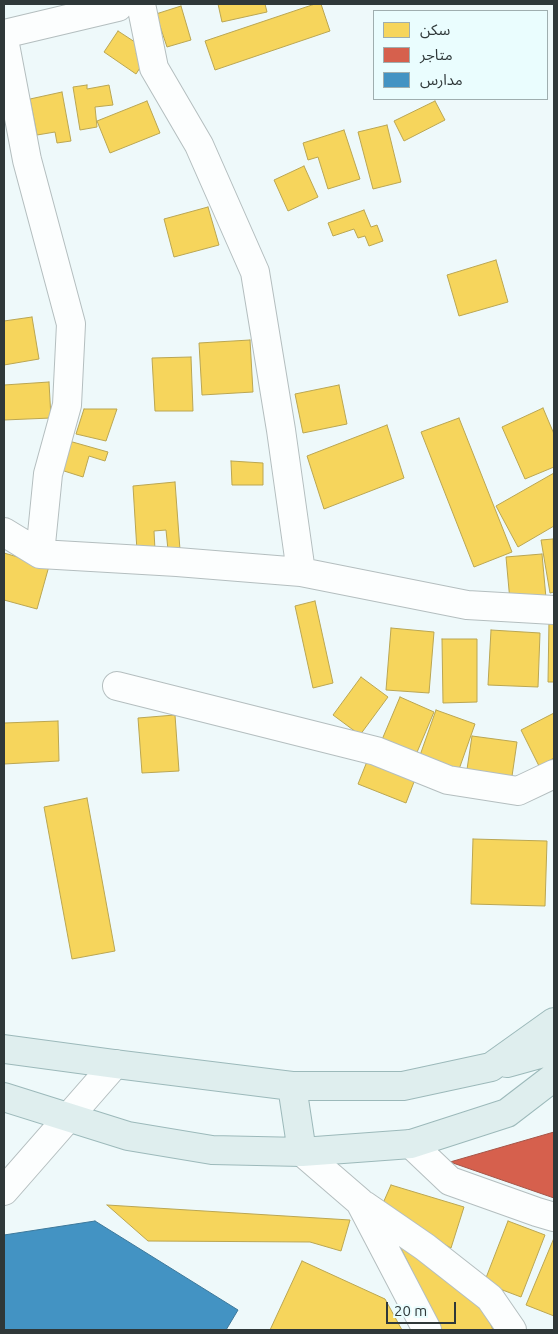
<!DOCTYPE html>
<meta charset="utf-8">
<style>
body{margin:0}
#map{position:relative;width:558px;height:1334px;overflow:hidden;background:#eef9fa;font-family:Ubuntu,"Noto Sans Arabic",sans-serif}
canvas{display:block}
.frame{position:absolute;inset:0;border:5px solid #2f3839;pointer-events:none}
.legend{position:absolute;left:373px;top:10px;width:175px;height:90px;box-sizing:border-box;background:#eafdfe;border:1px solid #9faeaf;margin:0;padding:6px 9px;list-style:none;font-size:15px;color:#2f3839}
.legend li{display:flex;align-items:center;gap:10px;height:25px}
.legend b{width:25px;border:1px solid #9faeaf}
.scale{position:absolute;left:386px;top:1302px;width:70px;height:22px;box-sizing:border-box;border:2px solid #2f3839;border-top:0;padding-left:6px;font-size:15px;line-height:18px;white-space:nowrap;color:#2f3839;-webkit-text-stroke:4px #eafdfe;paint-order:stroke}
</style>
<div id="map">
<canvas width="558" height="1334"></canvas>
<div class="frame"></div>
<ul class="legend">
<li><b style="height:14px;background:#f6d55c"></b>سكن</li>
<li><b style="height:14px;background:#d6604d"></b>متاجر</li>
<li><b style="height:14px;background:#4393c3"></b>مدارس</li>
</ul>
<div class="scale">20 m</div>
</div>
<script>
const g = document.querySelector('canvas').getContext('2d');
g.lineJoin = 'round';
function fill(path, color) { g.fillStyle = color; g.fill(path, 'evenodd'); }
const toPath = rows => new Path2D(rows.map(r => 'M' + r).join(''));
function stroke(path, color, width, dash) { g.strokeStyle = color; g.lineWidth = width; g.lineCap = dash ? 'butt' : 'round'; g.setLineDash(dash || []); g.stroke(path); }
const homes = toPath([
 [218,4,265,4,267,12,222,22,218,4],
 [315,4,321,4,330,31,215,70,205,41,315,4],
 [181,6,191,40,167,47,156,14,181,6],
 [118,31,141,46,136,54,145,60,136,74,104,52,118,31],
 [87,85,87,89,109,85,113,105,95,107,97,127,80,130,73,87,87,85],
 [62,92,71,141,57,143,55,132,37,135,30,99,62,92],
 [147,101,160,133,110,153,97,121,147,101],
 [435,101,445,120,404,141,394,121,435,101],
 [387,125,401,182,373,189,358,132,387,125],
 [344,130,360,179,328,189,318,157,308,160,303,143,344,130],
 [304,166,318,197,288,211,274,180,304,166],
 [208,207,219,245,174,257,164,219,208,207],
 [364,210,371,227,377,225,383,241,369,246,365,236,358,238,354,229,333,236,328,223,364,210],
 [496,260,508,302,459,316,447,275,496,260],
 [32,317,39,359,4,365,4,321,32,317],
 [250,340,253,392,202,395,199,343,250,340],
 [191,357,193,411,155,411,152,358,191,357],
 [49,382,51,418,4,420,4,385,49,382],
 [339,385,347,424,303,433,295,394,339,385],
 [543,408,554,434,554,467,525,479,502,427,543,408],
 [84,409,117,409,106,441,76,434,84,409],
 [459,418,512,552,474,567,421,432,459,418],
 [387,425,404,478,324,509,307,456,387,425],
 [69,441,108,452,105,461,89,456,83,477,61,470,69,441],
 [231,461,263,463,263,485,232,485,231,461],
 [554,473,554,526,518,547,496,506,554,473],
 [175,482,180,550,168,550,166,530,154,531,155,550,137,551,133,486,175,482],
 [553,539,554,592,550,593,541,540,553,539],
 [4,553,49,566,37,609,4,600,4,553],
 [542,554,546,598,510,601,506,557,542,554],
 [315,601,333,683,313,688,295,606,315,601],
 [549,620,554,620,554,682,548,682,549,620],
 [391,628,434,632,429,693,386,690,391,628],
 [491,630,540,633,538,687,488,685,491,630],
 [442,639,477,639,477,702,443,703,442,639],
 [361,677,388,697,360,735,333,715,361,677],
 [400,697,434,712,415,757,381,742,400,697],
 [436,710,475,724,457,775,418,761,436,710],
 [554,713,554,758,539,766,521,730,554,713],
 [175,715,179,771,142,773,138,718,175,715],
 [58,721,59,761,4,764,4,723,58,721],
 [472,736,517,742,511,783,466,776,472,736],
 [370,754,417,774,406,803,358,784,370,754],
 [87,798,115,951,72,959,44,807,87,798],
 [473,839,547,841,545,906,471,904,473,839],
 [391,1185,464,1207,451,1248,380,1210,391,1185],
 [107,1205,350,1220,341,1251,310,1242,148,1241,107,1205],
 [508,1221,545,1235,521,1297,484,1283,508,1221],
 [393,1232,484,1308,493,1330,441,1330,393,1232],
 [554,1238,554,1316,526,1305,554,1238],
 [302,1261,385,1299,402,1330,270,1330,302,1261]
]);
const shops = toPath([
 [554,1132,554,1198,450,1162,554,1132]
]);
const schools = toPath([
 [95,1221,238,1310,226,1330,4,1330,4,1235,95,1221]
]);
const minor = toPath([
 [141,4,154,68,199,145,255,272,281,430,301,572],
 [4,34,118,7,120,4],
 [4,39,27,160,71,324,67,405,48,474,40,554],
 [4,532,40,554,177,562,301,572,467,605,554,610],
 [117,686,376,751,448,780,518,791,554,774],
 [411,1144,450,1181,537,1212,554,1217],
 [302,1152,360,1202,427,1330],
 [4,1191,115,1064],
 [364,1205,425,1247,490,1298,512,1330]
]);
const major = toPath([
 [4,1049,115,1064,292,1086,403,1086,491,1067,554,1022],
 [507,1063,554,1050],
 [292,1086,302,1152],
 [4,1097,128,1136,212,1150,302,1152,411,1144,507,1113,554,1077]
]);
fill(homes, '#f6d55c');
stroke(homes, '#baa652', 1);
fill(shops, '#d6604d');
stroke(shops, '#a45447', 1);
fill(schools, '#4393c3');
stroke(schools, '#3d789a', 1);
stroke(minor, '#b4bebf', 30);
stroke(major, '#9cb9ba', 30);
stroke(minor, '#fcfefe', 28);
stroke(major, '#dfeeee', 28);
</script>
